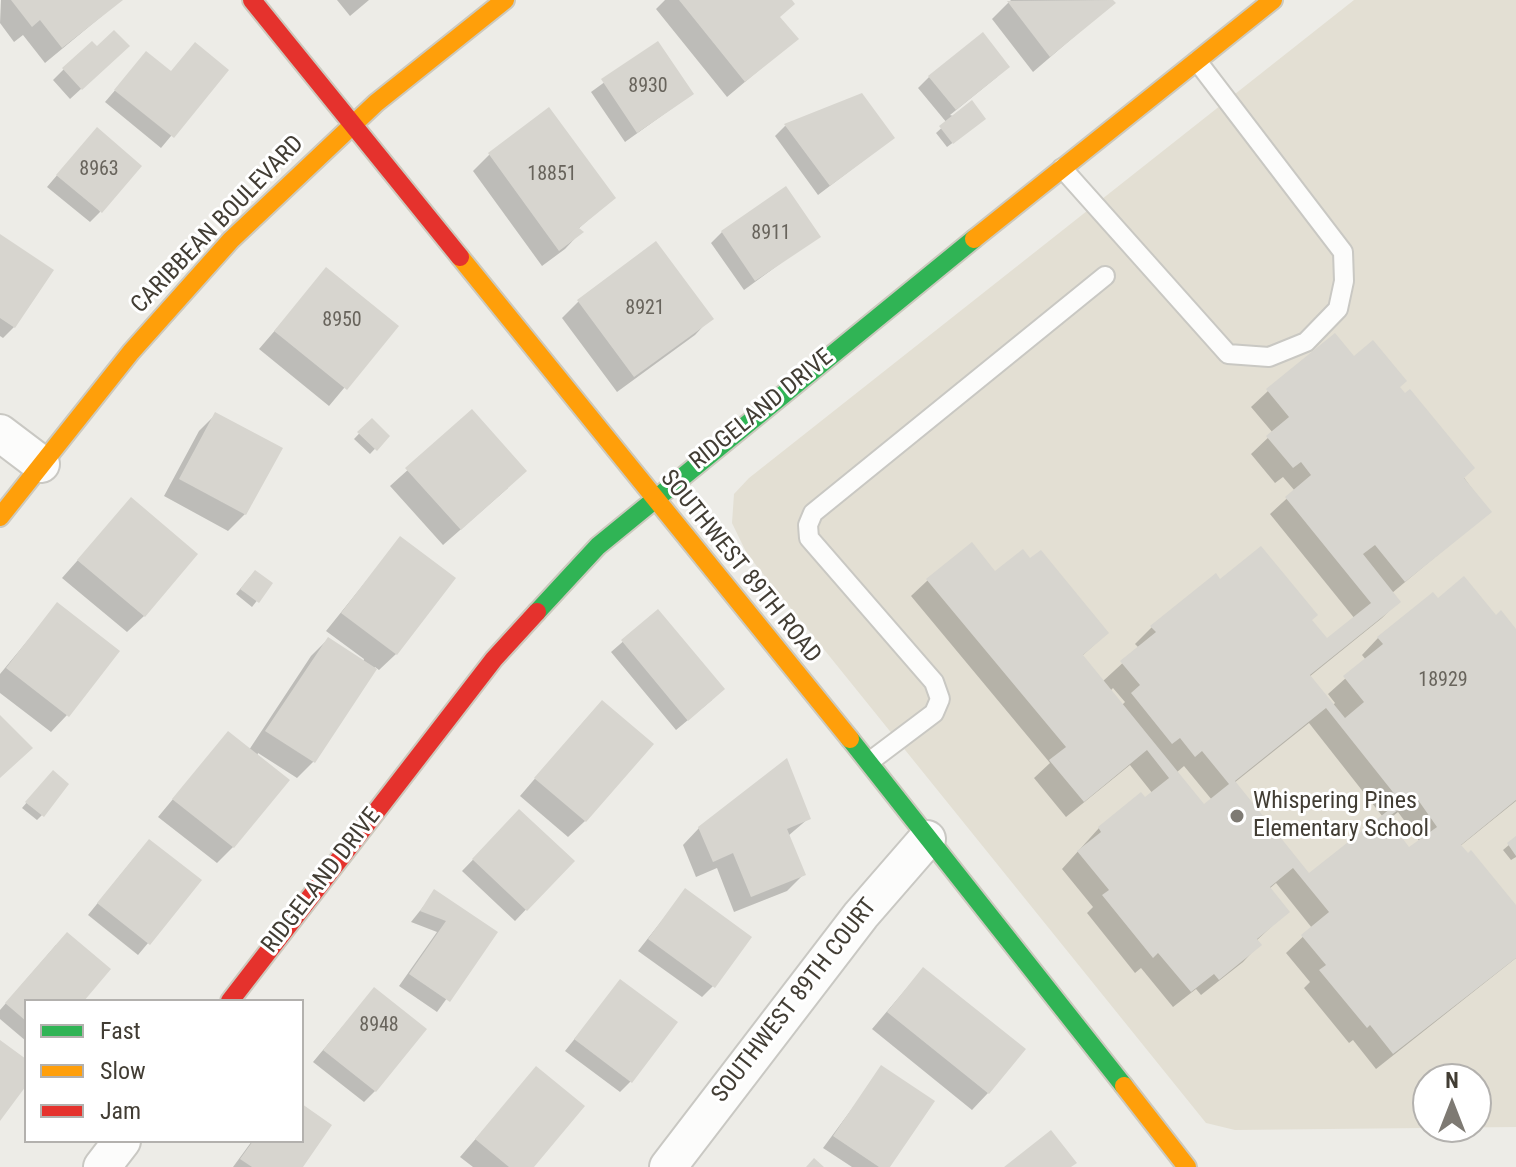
<!DOCTYPE html>
<style>
body{margin:0}
#map{position:relative;width:1516px;height:1167px;overflow:hidden;background:#edece7;font-family:"Roboto Condensed",sans-serif}
canvas{display:block}
.legend{position:absolute;left:24px;top:999px;width:280px;height:144px;box-sizing:border-box;background:#fff;border:2px solid #b3b1ae;margin:0;padding:10px 14px;list-style:none;font-size:24px;color:#423d34}
.legend li{display:flex;align-items:center;gap:16px;height:40px}
.legend b{width:40px;border:2px solid #b3b1ae}
.north{position:absolute;left:1412px;top:1063px;width:80px;height:80px;box-sizing:border-box;background:#fff;border:2px solid #b3b1ae;border-radius:50%;rotate:0deg;font-size:22px;font-weight:700;line-height:32px;text-align:center;color:#423d34}
.north::after{content:'';display:block;margin:auto;width:28px;height:36px;background:#7e7a73;clip-path:polygon(50% 0,100% 100%,50% 72%,0 100%)}
</style>
<div id="map">
<canvas width="1516" height="1167"></canvas>
<ul class="legend">
<li><b style="height:10px;background:#30b455"></b>Fast</li>
<li><b style="height:10px;background:#ff9f0a"></b>Slow</li>
<li><b style="height:10px;background:#e5322d"></b>Jam</li>
</ul>
<div class="north">N</div>
</div>
<script>
const g = document.querySelector('canvas').getContext('2d');
g.lineJoin = 'round';
function fill(path, color) { g.fillStyle = color; g.fill(path, 'evenodd'); }
const toPath = rows => new Path2D(rows.map(r => 'M' + r).join(''));
function stroke(path, color, width, dash) { g.strokeStyle = color; g.lineWidth = width; g.lineCap = dash ? 'butt' : 'round'; g.setLineDash(dash || []); g.stroke(path); }
function write(font, color, halo, rows, align = 'center') {
  g.font = font + ' "Roboto Condensed",sans-serif'; g.lineWidth = 6; g.setLineDash([]); g.textBaseline = 'middle'; g.strokeStyle = halo; g.fillStyle = color; for (const [text, x, y, turn = 0] of rows) {
    g.save(); g.translate(x, y); g.rotate((+turn || 0) * Math.PI / 180); g.textAlign = isNaN(turn) ? turn : align; if (halo) g.strokeText(text, 0, 0); g.fillText(text, 0, 0); g.restore();
  }
}
const education = toPath([
 [1354,0,1516,0,1516,1127,1235,1130,1206,1123,747,554,732,523,734,494,749,478],
 [1428,1079,1476,1079,1476,1127,1428,1127]
]);
const shadow = toPath([
 [1,0,119,0,120,1,45,63,23,35,14,42,0,23],
 [337,0,369,0,350,16],
 [665,0,790,0,779,18,796,39,727,97,656,9],
 [1011,0,1111,0,1113,3,1033,72,992,19],
 [657,44,692,94,625,142,591,92],
 [146,54,170,73,226,70,161,148,105,102],
 [116,57,70,99,53,80,64,69],
 [929,77,997,77,950,115,978,124,947,147,936,133,947,123,918,88],
 [785,126,893,138,818,195,775,136],
 [86,141,100,212,90,222,47,187],
 [490,154,614,197,578,229,581,232,565,249,542,266,473,171],
 [722,232,818,236,744,290,711,243],
 [0,236,14,327,3,338,0,336],
 [327,270,396,326,329,406,259,349],
 [579,301,711,318,695,335,617,392,562,318],
 [1354,358,1398,387,1489,512,1392,593,1399,601,1382,618,1309,677,1332,706,1335,703,1328,694,1366,660,1362,655,1378,638,1437,601,1496,617,1516,632,1516,801,1459,847,1516,911,1516,958,1376,1069,1353,1040,1349,1043,1304,988,1310,982,1286,953,1312,928,1276,883,1269,889,1287,912,1256,941,1259,945,1243,962,1201,995,1196,989,1173,1007,1141,968,1135,973,1087,913,1093,907,1062,869,1099,828,1153,794,1130,765,1066,817,1034,778,1050,763,911,596,928,580,995,574,1107,633,1082,656,1102,682,1139,648,1135,644,1152,627,1220,581,1310,620,1327,641,1355,619,1270,514,1295,491,1283,477,1275,483,1251,454,1273,433,1251,407,1268,391],
 [1113,688,1125,702,1122,705,1110,691],
 [1309,723,1383,817,1309,876,1234,783],
 [1184,766,1212,800,1204,807,1176,773],
 [1398,812,1420,842,1408,850,1387,821],
 [472,412,508,488,443,545,390,486],
 [216,414,280,448,245,514,228,531,164,496,199,431],
 [372,420,387,436,370,454,354,439],
 [131,500,144,616,127,632,62,578],
 [400,539,396,654,379,670,375,667,313,762,297,778,258,753,233,847,217,863,158,817,228,733,249,750,311,656,328,639,363,662,364,659,326,631],
 [250,577,270,584,252,607,236,594],
 [57,605,67,715,51,732,0,693,0,674],
 [658,611,712,700,676,730,611,652],
 [586,719,585,821,568,837,520,796],
 [48,778,42,815,37,820,22,808],
 [519,812,572,861,515,921,462,871],
 [809,818,788,836,803,875,787,891,734,912,717,868,696,877,683,845,699,828],
 [1516,839,1516,857,1511,860,1503,850],
 [139,852,200,881,138,955,88,915],
 [685,891,713,986,702,997,638,951],
 [435,892,495,932,437,1012,399,986,437,932,411,922],
 [56,945,81,1001,26,1001,26,1041,0,1019,0,1010],
 [923,969,988,1093,972,1110,872,1029],
 [620,982,631,1081,620,1092,565,1051],
 [374,989,375,1091,364,1102,313,1062],
 [882,1068,888,1167,852,1167,823,1148],
 [536,1069,531,1167,473,1167,460,1157],
 [302,1107,330,1126,301,1167,233,1167,252,1141,302,1141]
]);
const building = toPath([
 [11,0,123,0,62,48,40,20,32,27],
 [679,0,792,0,795,4,780,17,799,39,745,82],
 [1113,0,1116,3,1050,57,1007,1],
 [114,30,130,46,82,90,62,68,92,41,97,46],
 [983,32,1010,67,956,110,928,76],
 [658,41,694,94,637,133,601,79],
 [195,42,229,70,174,138,114,90,146,51,171,71],
 [862,93,895,138,830,186,784,124],
 [972,100,986,119,953,144,939,126],
 [549,107,616,198,579,228,584,232,559,251,488,153],
 [97,127,142,166,102,213,56,175],
 [786,186,821,237,755,281,721,231],
 [0,234,54,270,15,328,0,318],
 [656,241,714,319,634,377,577,300],
 [326,267,399,326,347,390,274,331],
 [1335,333,1354,356,1373,340,1407,381,1400,387,1405,393,1410,389,1475,468,1464,478,1492,512,1405,582,1375,545,1363,554,1401,602,1310,675,1345,718,1364,702,1343,676,1383,644,1377,637,1433,592,1438,598,1464,576,1496,615,1501,610,1516,629,1516,800,1461,845,1468,853,1471,850,1516,905,1516,958,1393,1054,1370,1025,1367,1028,1319,970,1326,965,1301,935,1329,912,1293,868,1270,887,1290,912,1257,939,1262,945,1219,980,1214,974,1191,992,1158,953,1153,958,1102,895,1109,890,1077,851,1101,832,1098,827,1141,792,1145,797,1169,778,1147,750,1084,802,1049,760,1066,747,926,579,972,542,995,571,1023,549,1030,558,1041,550,1109,633,1083,655,1204,804,1229,784,1202,751,1195,757,1180,738,1172,744,1131,693,1140,685,1120,661,1156,632,1150,626,1216,573,1220,579,1261,546,1318,615,1312,620,1327,638,1371,603,1285,497,1311,475,1301,462,1293,468,1266,436,1289,417,1266,389],
 [1326,708,1400,801,1309,873,1235,781],
 [1416,797,1437,827,1409,847,1387,818],
 [472,409,527,471,461,530,405,468],
 [215,412,283,448,246,515,179,479],
 [372,418,390,436,377,451,357,432],
 [131,497,198,554,145,617,77,560],
 [400,536,456,578,397,655,341,613],
 [255,570,273,583,259,603,240,589],
 [57,602,120,651,69,717,6,668],
 [658,609,725,689,688,721,621,640],
 [328,637,377,669,315,763,265,731],
 [602,700,654,744,586,822,534,778],
 [0,715,33,748,0,778],
 [228,731,290,780,234,848,172,799],
 [787,758,811,819,787,829,806,875,751,897,733,853,713,862,698,827],
 [53,770,69,784,44,817,25,802],
 [519,809,575,861,527,911,472,859],
 [1516,836,1516,856,1507,843],
 [149,839,202,880,150,945,97,903],
 [685,888,752,937,715,988,648,939],
 [434,889,498,932,450,1002,409,974,446,921,420,911],
 [67,932,111,969,84,1001,26,1001,26,1021,5,1003],
 [923,967,1026,1049,989,1094,887,1012],
 [620,979,678,1022,632,1083,574,1039],
 [374,987,427,1029,376,1092,323,1050],
 [0,1040,26,1059,26,1086,0,1121],
 [881,1065,935,1101,890,1167,879,1167,833,1136],
 [536,1066,585,1106,534,1167,509,1167,475,1139],
 [302,1104,332,1125,303,1167,252,1167,240,1159,253,1141,302,1141],
 [1051,1130,1077,1163,1071,1167,1004,1167],
 [814,1158,824,1167,806,1167]
]);
const lane = toPath([
 [1062,168,1228,354,1269,357,1306,342,1338,309,1344,281,1343,252,1197,61],
 [869,762,934,713,940,699,934,682,809,538,808,525,813,513,1105,276]
]);
const street = toPath([
 [0,433,41,464],
 [102,1167,122,1141],
 [668,1167,861,915,927,839]
]);
const fast = toPath([
 [537,612,598,546,974,239],
 [850,739,1124,1086]
]);
const slow = toPath([
 [974,239,1273,0],
 [460,257,850,739],
 [0,517,131,352,231,240,376,103,505,0],
 [1124,1086,1187,1167]
]);
const jam = toPath([
 [252,0,460,257],
 [230,1001,494,659,537,612]
]);
const markers = [
 [1237,816,8,"#7e7a73"]
];
const numberNames = [
 ["8930",648,87],
 ["8963",99,170],
 ["18851",552,175],
 ["8911",771,234],
 ["8921",645,309],
 ["8950",342,321],
 ["18929",1443,681],
 ["8948",379,1026]
];
const streetNames = [
 ["CARIBBEAN BOULEVARD",218,225,-46],
 ["RIDGELAND DRIVE",762,410,-39],
 ["SOUTHWEST 89TH ROAD",740,567,51],
 ["RIDGELAND DRIVE",322,881,-52],
 ["SOUTHWEST 89TH COURT",795,1001,-52]
];
const poiNames = [
 ["Whispering Pines",1253,802],
 ["Elementary School",1253,830]
];
fill(education, '#e3dfd3');
fill(shadow, '#0003');
fill(building, '#d7d5cf');
stroke(lane, '#c9c8c3', 22);
stroke(street, '#c9c8c3', 40);
stroke(fast, '#ccc9be', 22);
stroke(slow, '#ccc9be', 22);
stroke(jam, '#ccc9be', 22);
stroke(lane, '#fcfcfb', 18);
stroke(street, '#fcfcfb', 36);
stroke(fast, '#30b455', 18);
stroke(slow, '#ff9f0a', 18);
stroke(jam, '#e5322d', 18);
for (const [x, y, r, color] of markers) { const dot = new Path2D(); dot.arc(x, y, r, 0, 2 * Math.PI); g.fillStyle = color; g.fill(dot); stroke(dot, '#fff', 3); }
write('20px', '#68645c', null, numberNames);
write('24px', '#423d34', '#fff', streetNames);
write('24px', '#423d34', '#fff', poiNames, 'left');
</script>
